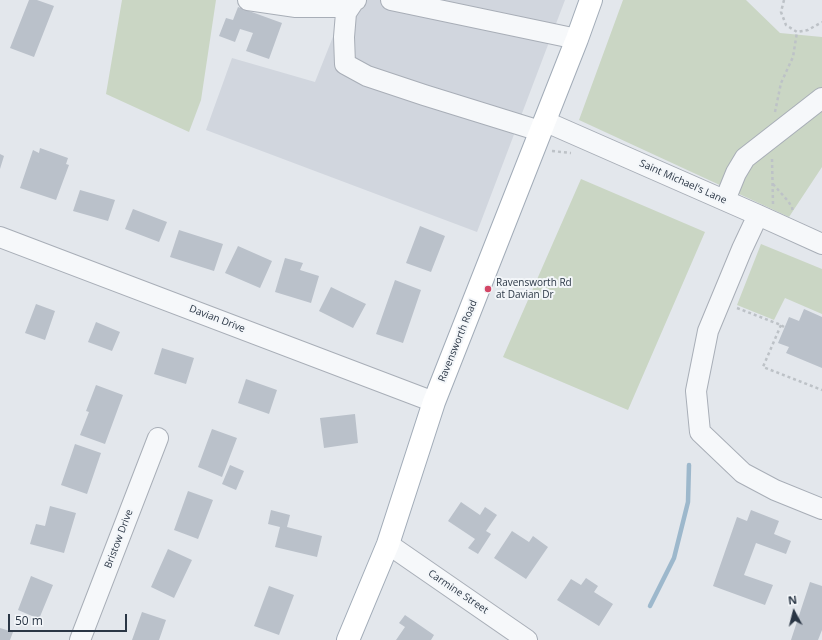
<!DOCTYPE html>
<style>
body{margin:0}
#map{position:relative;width:822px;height:640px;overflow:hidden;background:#e3e7ec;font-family:"Open Sans",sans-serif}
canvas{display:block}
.north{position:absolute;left:774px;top:592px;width:40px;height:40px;-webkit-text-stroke:3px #f3f6f9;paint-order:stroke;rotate:353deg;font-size:11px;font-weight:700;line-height:16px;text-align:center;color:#2a3645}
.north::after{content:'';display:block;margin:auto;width:14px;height:18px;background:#2a3645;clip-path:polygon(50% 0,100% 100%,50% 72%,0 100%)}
.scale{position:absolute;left:8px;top:614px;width:119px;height:18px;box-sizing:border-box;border:2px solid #2a3645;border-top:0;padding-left:5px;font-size:12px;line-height:14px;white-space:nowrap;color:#2a3645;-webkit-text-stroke:3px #f3f6f9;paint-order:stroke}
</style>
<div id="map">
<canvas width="822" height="640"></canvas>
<div class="north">N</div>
<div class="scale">50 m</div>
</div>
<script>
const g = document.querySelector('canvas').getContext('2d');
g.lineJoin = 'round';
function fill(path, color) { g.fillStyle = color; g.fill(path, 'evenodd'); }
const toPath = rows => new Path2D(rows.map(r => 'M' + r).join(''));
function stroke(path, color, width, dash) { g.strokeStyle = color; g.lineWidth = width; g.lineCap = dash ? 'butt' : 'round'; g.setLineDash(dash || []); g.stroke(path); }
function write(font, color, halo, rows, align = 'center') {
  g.font = font + ' "Open Sans",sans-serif'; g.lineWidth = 4; g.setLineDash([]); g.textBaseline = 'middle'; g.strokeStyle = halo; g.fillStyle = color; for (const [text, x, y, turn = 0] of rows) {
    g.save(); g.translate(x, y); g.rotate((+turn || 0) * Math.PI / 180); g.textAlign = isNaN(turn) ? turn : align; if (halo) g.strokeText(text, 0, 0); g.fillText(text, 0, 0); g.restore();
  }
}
const built = toPath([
 [344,0,565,0,477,232,206,130,232,58,315,82,344,9]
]);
const green = toPath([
 [122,0,216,0,201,100,189,132,106,94],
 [623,0,746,0,780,33,822,37,822,167,789,217,579,120],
 [581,179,705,232,628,410,503,357],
 [761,244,822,269,822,314,785,298,774,320,737,305]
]);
const stream = toPath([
 [650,606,674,558,688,502,689,465]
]);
const building = toPath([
 [29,0,37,0,54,6,34,57,10,48],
 [238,7,282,23,269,59,246,51,253,33,240,29,235,42,219,36,226,18,233,20],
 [40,148,68,158,66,164,69,165,56,200,20,188,33,150,39,153],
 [0,154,4,156,0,169],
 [80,190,115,200,108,221,73,211],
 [133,209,167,222,159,242,125,229],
 [420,226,445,236,431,272,406,263],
 [179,230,223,244,214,271,170,257],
 [238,246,272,261,260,288,225,273],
 [285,258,303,263,300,270,319,276,311,303,275,292],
 [395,280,421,290,403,343,376,334],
 [331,287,366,304,353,328,319,311],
 [36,304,55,311,45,340,25,333],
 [804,309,822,317,822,368,786,353,789,347,778,343,789,317,799,321],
 [96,322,120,332,112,351,88,342],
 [162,348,194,358,186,384,154,374],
 [246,379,277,390,269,414,238,403],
 [96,385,123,395,105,444,80,435,89,412,86,411],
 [355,414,358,443,324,448,320,418],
 [212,429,237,438,222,477,198,467],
 [75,444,101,453,87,494,61,485],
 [230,465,244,471,236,490,222,484],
 [188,491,213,500,198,539,174,530],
 [461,502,480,515,485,507,497,515,486,531,491,534,478,554,468,548,475,539,448,521],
 [50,506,76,513,64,553,30,544,36,524,45,526],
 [271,510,290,515,287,527,322,536,317,557,275,547,280,527,268,524],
 [751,510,779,521,774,534,791,541,786,554,756,543,744,575,773,585,765,605,713,586,737,517,747,521],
 [512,531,529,542,533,536,548,547,526,579,494,558],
 [168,549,192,560,174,598,151,587],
 [31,576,53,585,39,619,18,610],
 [586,578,598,586,594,592,613,604,599,626,557,600,571,579,581,585],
 [810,582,822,586,822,630,818,640,791,640],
 [269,586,294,595,279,635,254,626],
 [142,612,166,620,159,640,132,640],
 [405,615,434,635,431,640,396,640,405,627,399,623],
 [0,628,13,632,10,640,0,640]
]);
const path = toPath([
 [784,0,781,12,786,25,797,32,808,30,822,22],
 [775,112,781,83,793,57,797,32],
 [552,151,571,153],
 [772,159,773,204],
 [773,184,788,201,792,207,793,213],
 [737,308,781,325,784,327],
 [781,325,763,367,822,390]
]);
const minor = toPath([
 [248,0,296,7,336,7,344,9,346,13],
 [356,0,354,1,346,13,344,37,345,64,367,76,424,95,540,131],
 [391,0,577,39],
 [544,121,758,215,822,244],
 [725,200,736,173,745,158,822,98],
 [758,215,742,249,708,331,696,391,700,432,743,473,775,490,822,509],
 [0,237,434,402],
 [388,544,527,640],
 [80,640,158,438]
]);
const major = toPath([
 [348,640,388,544,434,402,577,39,591,0]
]);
const markers = [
 [488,289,4,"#d34665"]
];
const streetNames = [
 ["Saint Michael's Lane",683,182,24],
 ["Davian Drive",217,319,21],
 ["Ravensworth Road",458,341,-68],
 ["Bristow Drive",119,539,-69],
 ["Carmine Street",458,592,34]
];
const poiNames = [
 ["Ravensworth Rd",496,283],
 ["at Davian Dr",496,295]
];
fill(built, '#d1d6de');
fill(green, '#cad6c4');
stroke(stream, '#9db8cc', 4.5);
fill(building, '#bac1ca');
stroke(minor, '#a8aeb7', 22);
stroke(major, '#a2acb8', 24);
stroke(path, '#bdc2c7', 2.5, [3, 3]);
stroke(minor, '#f6f8fa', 20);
stroke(major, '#fff', 22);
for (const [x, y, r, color] of markers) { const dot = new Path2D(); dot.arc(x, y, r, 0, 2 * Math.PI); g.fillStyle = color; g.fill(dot); stroke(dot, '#f3f6f9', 1.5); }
write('10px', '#2a3645', '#f3f6f9', streetNames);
write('10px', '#2a3645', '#f3f6f9', poiNames, 'left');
</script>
